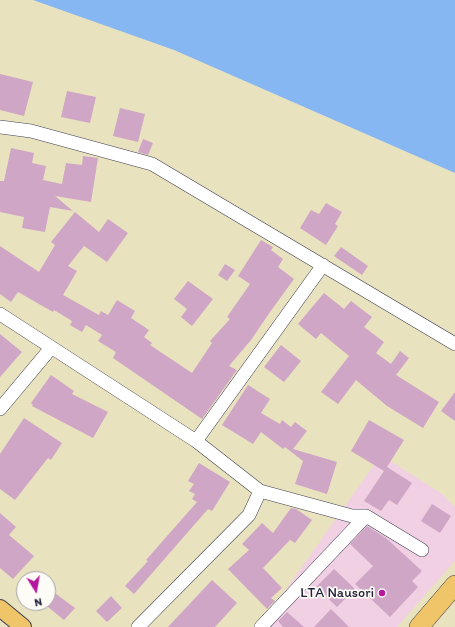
<!DOCTYPE html>
<style>
body{margin:0}
#map{position:relative;width:455px;height:627px;overflow:hidden;background:#e9e2bf;font-family:Itim,sans-serif}
canvas{display:block}
.north{position:absolute;left:16px;top:571px;width:40px;height:40px;box-sizing:border-box;background:#fdfcf7;border:1px solid #a5a5ac;border-radius:50%;rotate:169deg;font-size:11px;font-weight:700;line-height:16px;text-align:center;color:#22223b}
.north::after{content:'';display:block;margin:auto;width:14px;height:18px;background:#b5179e;clip-path:polygon(50% 0,100% 100%,50% 72%,0 100%)}
</style>
<div id="map">
<canvas width="455" height="627"></canvas>
<div class="north">N</div>
</div>
<script>
const g = document.querySelector('canvas').getContext('2d');
g.lineJoin = 'round';
function fill(path, color) { g.fillStyle = color; g.fill(path, 'evenodd'); }
const toPath = rows => new Path2D(rows.map(r => 'M' + r).join(''));
function stroke(path, color, width, dash) { g.strokeStyle = color; g.lineWidth = width; g.lineCap = dash ? 'butt' : 'round'; g.setLineDash(dash || []); g.stroke(path); }
function write(font, color, halo, rows, align = 'center') {
  g.font = font + ' Itim,sans-serif'; g.lineWidth = 3.5; g.setLineDash([]); g.textBaseline = 'middle'; g.strokeStyle = halo; g.fillStyle = color; for (const [text, x, y, turn = 0] of rows) {
    g.save(); g.translate(x, y); g.rotate((+turn || 0) * Math.PI / 180); g.textAlign = isNaN(turn) ? turn : align; if (halo) g.strokeText(text, 0, 0); g.fillText(text, 0, 0); g.restore();
  }
}
const built = toPath([
 [381,455,442,494,455,507,455,561,397,627,254,627,285,591]
]);
const water = toPath([
 [33,0,455,0,455,173,174,50]
]);
const building = toPath([
 [0,74,33,82,24,116,0,110],
 [67,91,96,97,90,123,61,117],
 [120,108,145,114,138,142,113,136],
 [143,139,153,143,148,155,138,152],
 [11,148,34,153,32,163,46,166,43,180,62,184,66,163,82,165,83,156,98,158,91,202,55,196,73,211,50,207,45,232,22,228,24,217,0,212,0,181,4,181],
 [326,203,342,212,335,224,338,226,326,245,300,228,311,210,319,214],
 [75,212,99,232,108,219,128,233,107,262,84,246,68,266,77,271,63,295,99,315,101,311,108,315,117,300,135,311,131,318,149,330,144,337,152,343,150,345,192,373,212,343,210,341,230,319,227,317,250,284,238,276,261,240,273,247,271,250,283,259,278,267,294,279,270,312,251,340,229,366,237,370,202,419,113,358,116,352,98,341,102,335,86,325,82,332,70,325,72,321,54,310,53,312,18,292,11,302,0,294,0,246,39,272,55,245,51,242],
 [341,247,368,266,362,275,334,256],
 [225,264,235,270,227,281,218,275],
 [188,281,213,299,192,326,181,317,187,309,174,299],
 [324,293,344,309,351,301,372,317,364,327,384,342,376,353,391,364,400,351,409,358,396,375,439,402,423,428,387,406,356,380,338,404,321,392,349,356,321,333,316,339,298,324],
 [0,334,22,352,0,377],
 [281,345,301,361,284,382,264,367],
 [51,375,74,391,72,394,108,412,93,438,32,406,33,405,31,403],
 [248,385,270,399,261,413,280,424,282,420,291,427,295,422,307,431,293,449,337,462,327,494,295,484,303,461,285,447,283,449,261,432,253,444,222,425],
 [455,392,455,421,441,411],
 [24,418,62,443,51,460,48,458,15,500,0,489,0,454],
 [369,420,404,440,387,467,412,483,397,505,389,500,381,511,364,501,384,471,351,451],
 [199,463,230,482,212,511,208,509,134,594,125,586,148,561,146,560,197,502,192,499,195,494,189,491,194,484,188,481],
 [432,504,451,516,440,533,421,521],
 [291,508,296,509,312,520,295,543,290,540,263,568,282,588,271,598,275,601,267,609,228,569,249,550,242,544,262,523,273,533],
 [0,513,16,527,9,535,34,556,13,579,0,568],
 [367,526,386,538,422,571,412,581,418,587,390,617,355,584,373,566,350,544],
 [334,569,355,589,337,607,316,587],
 [212,580,237,603,215,627,168,627],
 [48,588,75,608,64,620,48,607],
 [111,596,122,608,107,622,96,611],
 [331,609,349,627,314,627],
 [287,612,304,627,283,627,278,621]
]);
const minor = toPath([
 [0,127,31,131,152,164,455,344],
 [0,314,196,441,260,491,352,516,366,516,422,550],
 [0,409,51,348],
 [196,441,323,265],
 [138,627,249,515,260,491],
 [261,627,366,516]
]);
const major = toPath([
 [0,608,23,627]
]);
const highway = toPath([
 [419,627,455,585]
]);
const markers = [
 [382,593,4,"#b5179e"]
];
const poiNames = [
 ["LTA Nausori",374,593]
];
fill(built, '#f1d0e4');
fill(water, '#87b7f2');
fill(building, '#cfa6c5');
stroke(minor, '#403f4f', 14);
stroke(major, '#403f4f', 18);
stroke(highway, '#403f4f', 20);
stroke(minor, '#fff', 13);
stroke(major, '#f0c469', 16);
stroke(highway, '#f0c469', 19);
for (const [x, y, r, color] of markers) { const dot = new Path2D(); dot.arc(x, y, r, 0, 2 * Math.PI); g.fillStyle = color; g.fill(dot); stroke(dot, '#fdfcf7', 1.5); }
write('14px', '#22223b', '#fdfcf7', poiNames, 'right');
</script>
